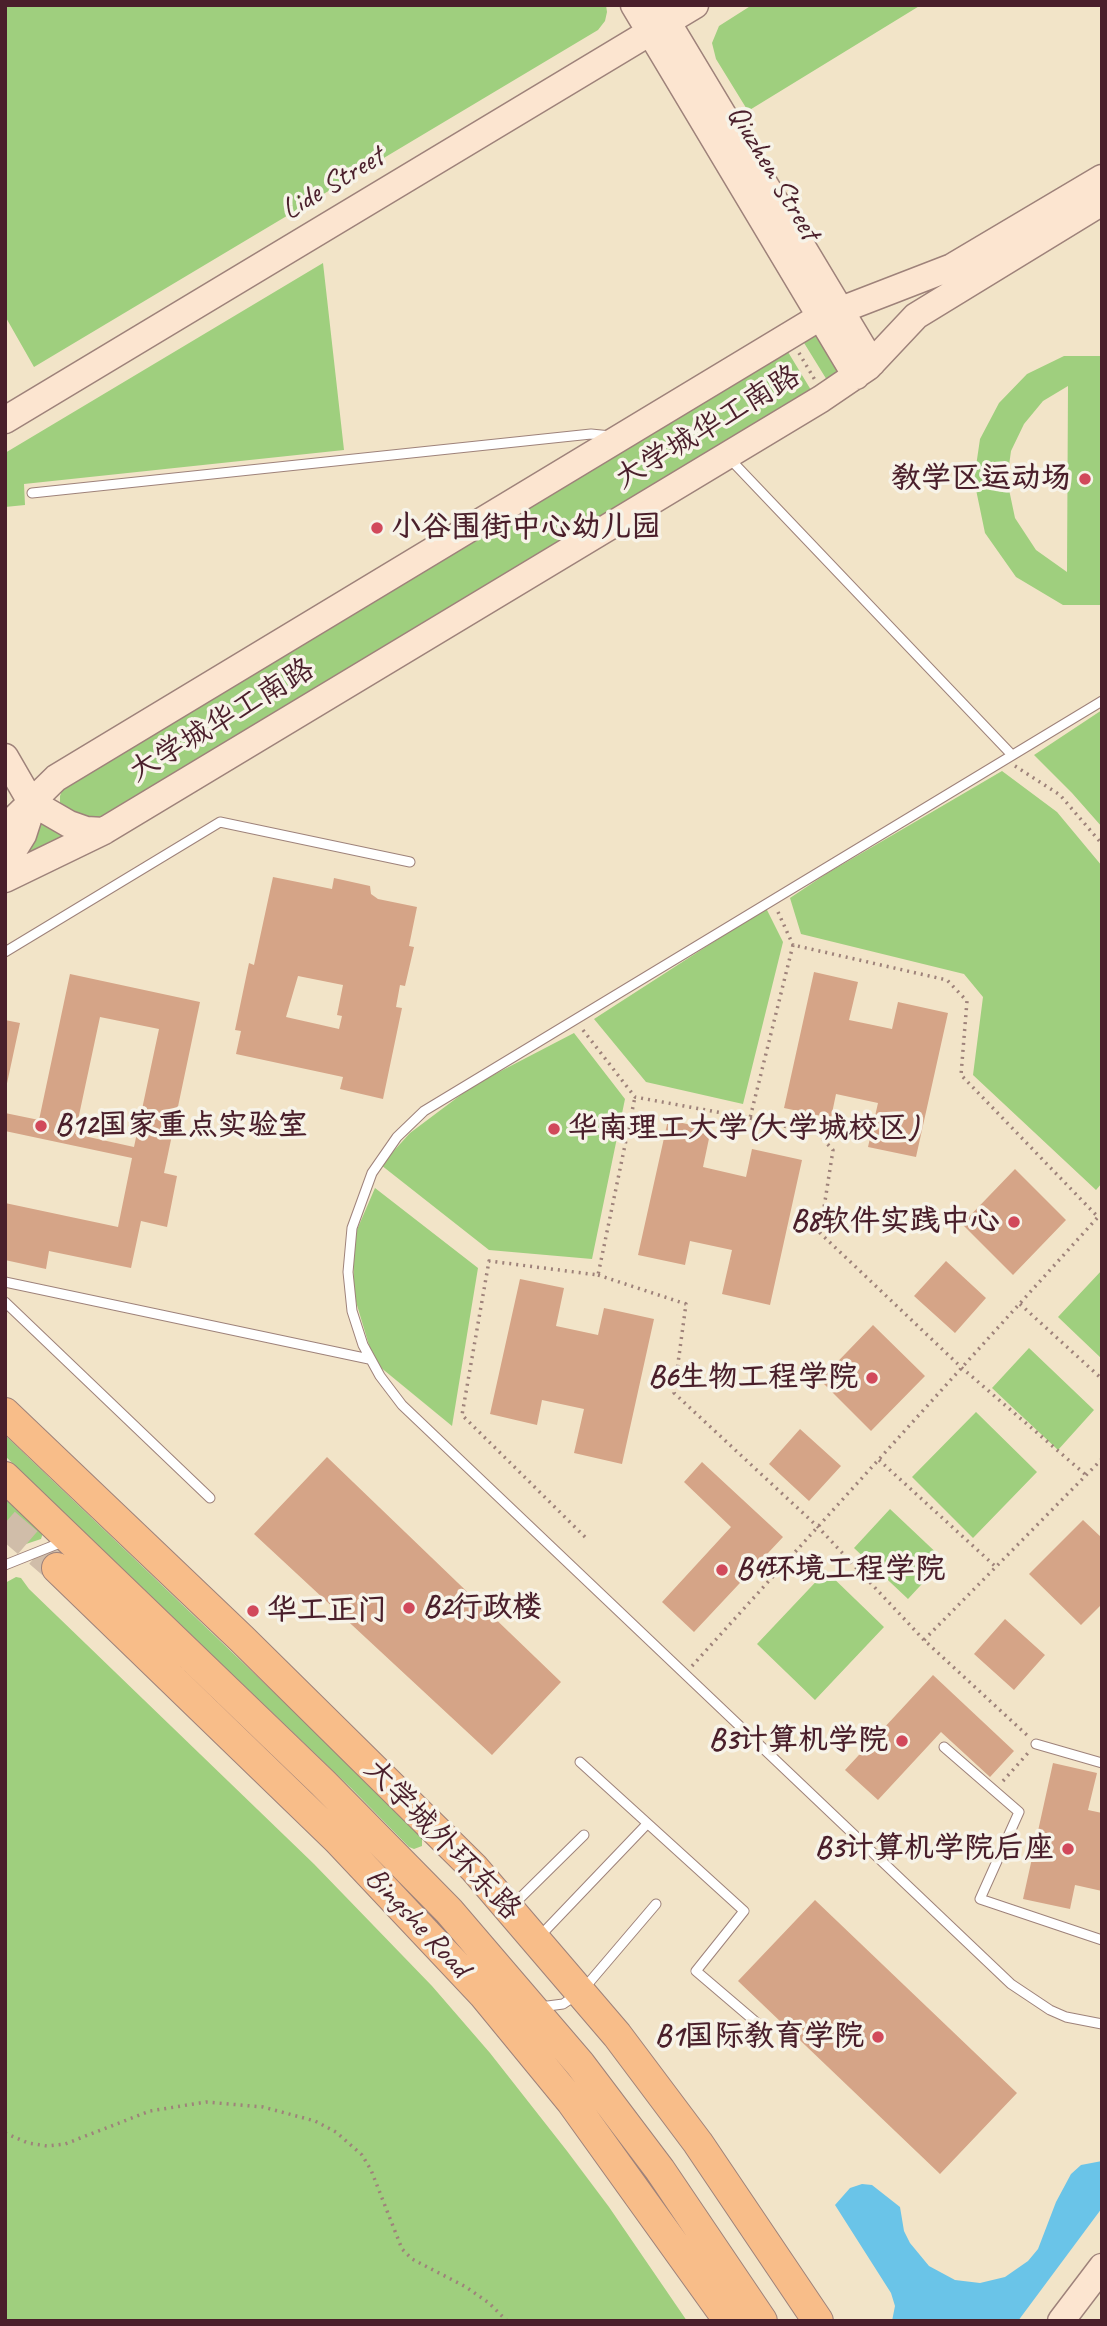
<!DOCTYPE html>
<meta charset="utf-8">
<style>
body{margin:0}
#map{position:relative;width:1107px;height:2326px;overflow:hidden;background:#f2e4c8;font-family:Caveat,sans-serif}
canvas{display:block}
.frame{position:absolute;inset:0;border:7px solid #4a1f2b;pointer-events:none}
</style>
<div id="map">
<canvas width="1107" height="2326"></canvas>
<div class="frame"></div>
</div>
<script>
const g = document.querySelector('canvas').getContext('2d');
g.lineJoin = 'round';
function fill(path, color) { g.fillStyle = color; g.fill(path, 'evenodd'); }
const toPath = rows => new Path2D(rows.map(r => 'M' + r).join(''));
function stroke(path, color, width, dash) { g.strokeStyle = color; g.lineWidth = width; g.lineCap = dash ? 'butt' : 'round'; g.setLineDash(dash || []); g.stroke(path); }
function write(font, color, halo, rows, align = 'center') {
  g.font = font + ' Caveat,"LXGW WenKai TC",sans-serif'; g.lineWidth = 7; g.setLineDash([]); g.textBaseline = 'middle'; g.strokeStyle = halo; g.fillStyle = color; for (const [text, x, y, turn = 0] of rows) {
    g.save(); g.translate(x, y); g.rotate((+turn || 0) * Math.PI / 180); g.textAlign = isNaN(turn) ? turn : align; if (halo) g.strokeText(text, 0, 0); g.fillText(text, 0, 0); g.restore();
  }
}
const green = toPath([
 [5,5,606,5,607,12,605,21,598,30,34,367,5,316],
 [752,5,921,5,748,111,716,59,712,43,719,26],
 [323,263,344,450,24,484,25,505,5,507,5,453],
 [814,335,818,336,839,372,830,385,801,338],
 [785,347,814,395,106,816,87,820,60,807,60,796,65,783],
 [1064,356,1102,356,1102,605,1063,605,1016,577,985,533,974,480,980,439,999,403,1027,374],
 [1068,386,1067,571,1067,572,1036,550,1015,518,1007,480,1011,451,1024,424,1043,401],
 [1102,710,1102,827,1072,793,1034,755],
 [1002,771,1057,812,1102,866,1102,1183,1096,1190,973,1075,983,997,964,974,801,934,790,898,826,874],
 [41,822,72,834,5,868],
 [766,908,783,942,743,1104,646,1082,594,1019],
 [574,1033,625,1099,592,1259,489,1250,381,1165,410,1133,474,1085],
 [375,1188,478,1268,452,1426,374,1362,354,1295,353,1239],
 [1102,1270,1102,1359,1058,1317],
 [1029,1348,1094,1410,1058,1450,992,1388],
 [976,1412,1037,1472,973,1538,912,1477],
 [5,1435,353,1768,422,1836,422,1846,414,1849,409,1847,351,1788,5,1456],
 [5,1496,43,1533,41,1539,20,1546,5,1529],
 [890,1509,944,1560,908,1599,854,1548],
 [826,1571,884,1627,815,1700,757,1644],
 [16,1577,21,1578,29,1589,314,1864,432,1986,490,2053,567,2151,609,2207,687,2321,5,2321,5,1583]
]);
const water = toPath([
 [1102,2161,1102,2208,1018,2321,892,2321,895,2306,891,2293,835,2205,850,2188,862,2184,872,2185,900,2207,904,2231,910,2243,929,2266,955,2280,980,2283,1005,2277,1028,2261,1038,2249,1056,2202,1071,2174,1081,2165]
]);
const building = toPath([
 [273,877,332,889,334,878,370,886,371,894,378,899,417,907,409,946,414,947,405,986,400,985,396,1007,402,1008,383,1099,340,1089,343,1077,236,1054,241,1031,235,1030,249,963,254,965],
 [298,976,343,985,337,1015,342,1016,339,1029,286,1017],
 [814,972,858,982,849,1020,892,1029,898,1002,948,1013,916,1157,868,1147,878,1103,836,1094,831,1118,784,1108],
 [70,974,200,1002,164,1173,177,1176,167,1227,141,1221,131,1268,49,1251,46,1269,5,1260,5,1203,118,1227,132,1158,5,1131,5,1113,39,1120],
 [100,1017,159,1029,134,1147,75,1134],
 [5,1020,20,1023,6,1088,5,1088],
 [668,1120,711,1129,703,1167,746,1177,752,1149,802,1160,770,1305,722,1294,732,1250,690,1241,685,1265,638,1255],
 [1015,1169,1066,1220,1013,1275,962,1224],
 [946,1261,986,1298,955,1333,914,1296],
 [520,1279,564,1288,556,1326,598,1335,604,1308,654,1319,622,1464,574,1453,584,1409,542,1400,537,1425,490,1414],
 [873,1325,925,1376,871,1431,820,1380],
 [800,1429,841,1466,809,1501,769,1464],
 [327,1457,561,1682,492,1755,254,1534],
 [702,1462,783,1537,694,1632,662,1602,731,1527,684,1482],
 [1083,1520,1102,1538,1102,1604,1081,1625,1029,1574],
 [1005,1619,1045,1655,1014,1690,974,1654],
 [933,1675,1014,1751,990,1777,941,1732,878,1800,845,1770],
 [1053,1763,1097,1773,1088,1810,1102,1813,1102,1891,1075,1885,1070,1909,1023,1899],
 [815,1900,1017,2093,940,2174,738,1981]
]);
const primaryTunnel = toPath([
 [5,1523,57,1568]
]);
const path = toPath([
 [799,353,815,380],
 [1015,766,1060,795,1102,844],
 [778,912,793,945],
 [583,1030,635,1097,750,1118,793,945,947,980,967,1001,961,1075,1098,1217],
 [750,1118,818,1134,833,1150,820,1233,962,1368,1086,1475],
 [598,1275,686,1304,674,1393,818,1527,924,1640,1029,1737],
 [1020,1304,1102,1379],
 [879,1460,996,1567],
 [585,1537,462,1415,489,1261,598,1275,635,1097],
 [924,1640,1102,1459],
 [692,1666,1098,1217,1102,1220],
 [1003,1781,1028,1753],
 [5,2133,28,2143,47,2146,65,2144,150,2111,206,2102,263,2107,315,2121,336,2132,362,2155,371,2170,402,2249,412,2259,466,2287,489,2303,507,2321]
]);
const lane = toPath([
 [728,457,1012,755],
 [32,493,591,434,611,436],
 [1102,701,424,1111,397,1137,372,1173,352,1228,348,1272,352,1311,363,1345,380,1376,402,1405,1011,1984,1050,2010,1066,2017,1102,2024],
 [5,952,220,822,410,862],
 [5,1282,369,1359],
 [5,1302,210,1498],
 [5,1565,65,1541],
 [1036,1744,1102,1763],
 [944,1747,1019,1812,980,1899,1102,1940],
 [580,1762,744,1911,696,1971,764,2029],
 [513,1905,584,1835],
 [540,1936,647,1824],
 [540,2007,563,2004,581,1992,656,1904]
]);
const secondary = toPath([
 [634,5,856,376],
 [657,5,872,363],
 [5,420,695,5],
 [5,757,31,802,69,824,86,830,104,831],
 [5,828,56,778,815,320,952,267,1102,178],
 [5,858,15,848,23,835,32,807],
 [5,879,102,832,821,399,868,367,916,316,1102,202],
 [1061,2321,1102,2267]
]);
const primary = toPath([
 [5,1413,242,1639,474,1868,617,2035,698,2143,818,2321],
 [5,1477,323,1783,449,1911,580,2064,660,2170,762,2321],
 [57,1568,338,1840,484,1995,571,2101,729,2321]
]);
const markers = [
 [1085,479,7,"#d1495b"],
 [377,528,7,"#d1495b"],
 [41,1126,7,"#d1495b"],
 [554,1129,7,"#d1495b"],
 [1014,1222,7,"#d1495b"],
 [872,1378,7,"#d1495b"],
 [722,1570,7,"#d1495b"],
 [409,1608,7,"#d1495b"],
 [253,1611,7,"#d1495b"],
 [902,1741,7,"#d1495b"],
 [1068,1849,7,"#d1495b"],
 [878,2037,7,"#d1495b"]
];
const streetNames = [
 ["Qiuzhen Street",773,173,59],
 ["Lide Street",333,184,-31],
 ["大学城华工南路",708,428,-31],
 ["大学城华工南路",222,721,-31],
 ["大学城外环东路",442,1840,46],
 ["Bingshe Road",417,1923,47]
];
const poiNames = [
 ["教学区运动场",1071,479],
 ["小谷围街中心幼儿园",391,528,"left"],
 ["B12国家重点实验室",55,1126,"left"],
 ["华南理工大学(大学城校区)",568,1129,"left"],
 ["B8软件实践中心",1000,1222],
 ["B6生物工程学院",858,1378],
 ["B4环境工程学院",736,1570,"left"],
 ["B2行政楼",423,1608,"left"],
 ["华工正门",267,1611,"left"],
 ["B3计算机学院",888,1741],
 ["B3计算机学院后座",1054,1849],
 ["B1国际教育学院",864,2037]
];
fill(green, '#9fcf7e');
fill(water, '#6ac4e8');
fill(building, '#d5a487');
stroke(primaryTunnel, '#d0bda9', 30, [30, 15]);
stroke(lane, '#9e827a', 11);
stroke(secondary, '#9e827a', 29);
stroke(primary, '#9e827a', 32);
stroke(path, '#9e827a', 3.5, [2, 5]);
stroke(lane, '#fff', 9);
stroke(secondary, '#fce5d0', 26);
stroke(primary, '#f8bd89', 30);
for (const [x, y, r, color] of markers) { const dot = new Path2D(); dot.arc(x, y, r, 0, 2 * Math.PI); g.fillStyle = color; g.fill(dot); stroke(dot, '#f7f3e8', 2.5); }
write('30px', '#4a1f2b', '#f7f3e8', streetNames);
write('bold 30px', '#4a1f2b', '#f7f3e8', poiNames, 'right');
</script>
